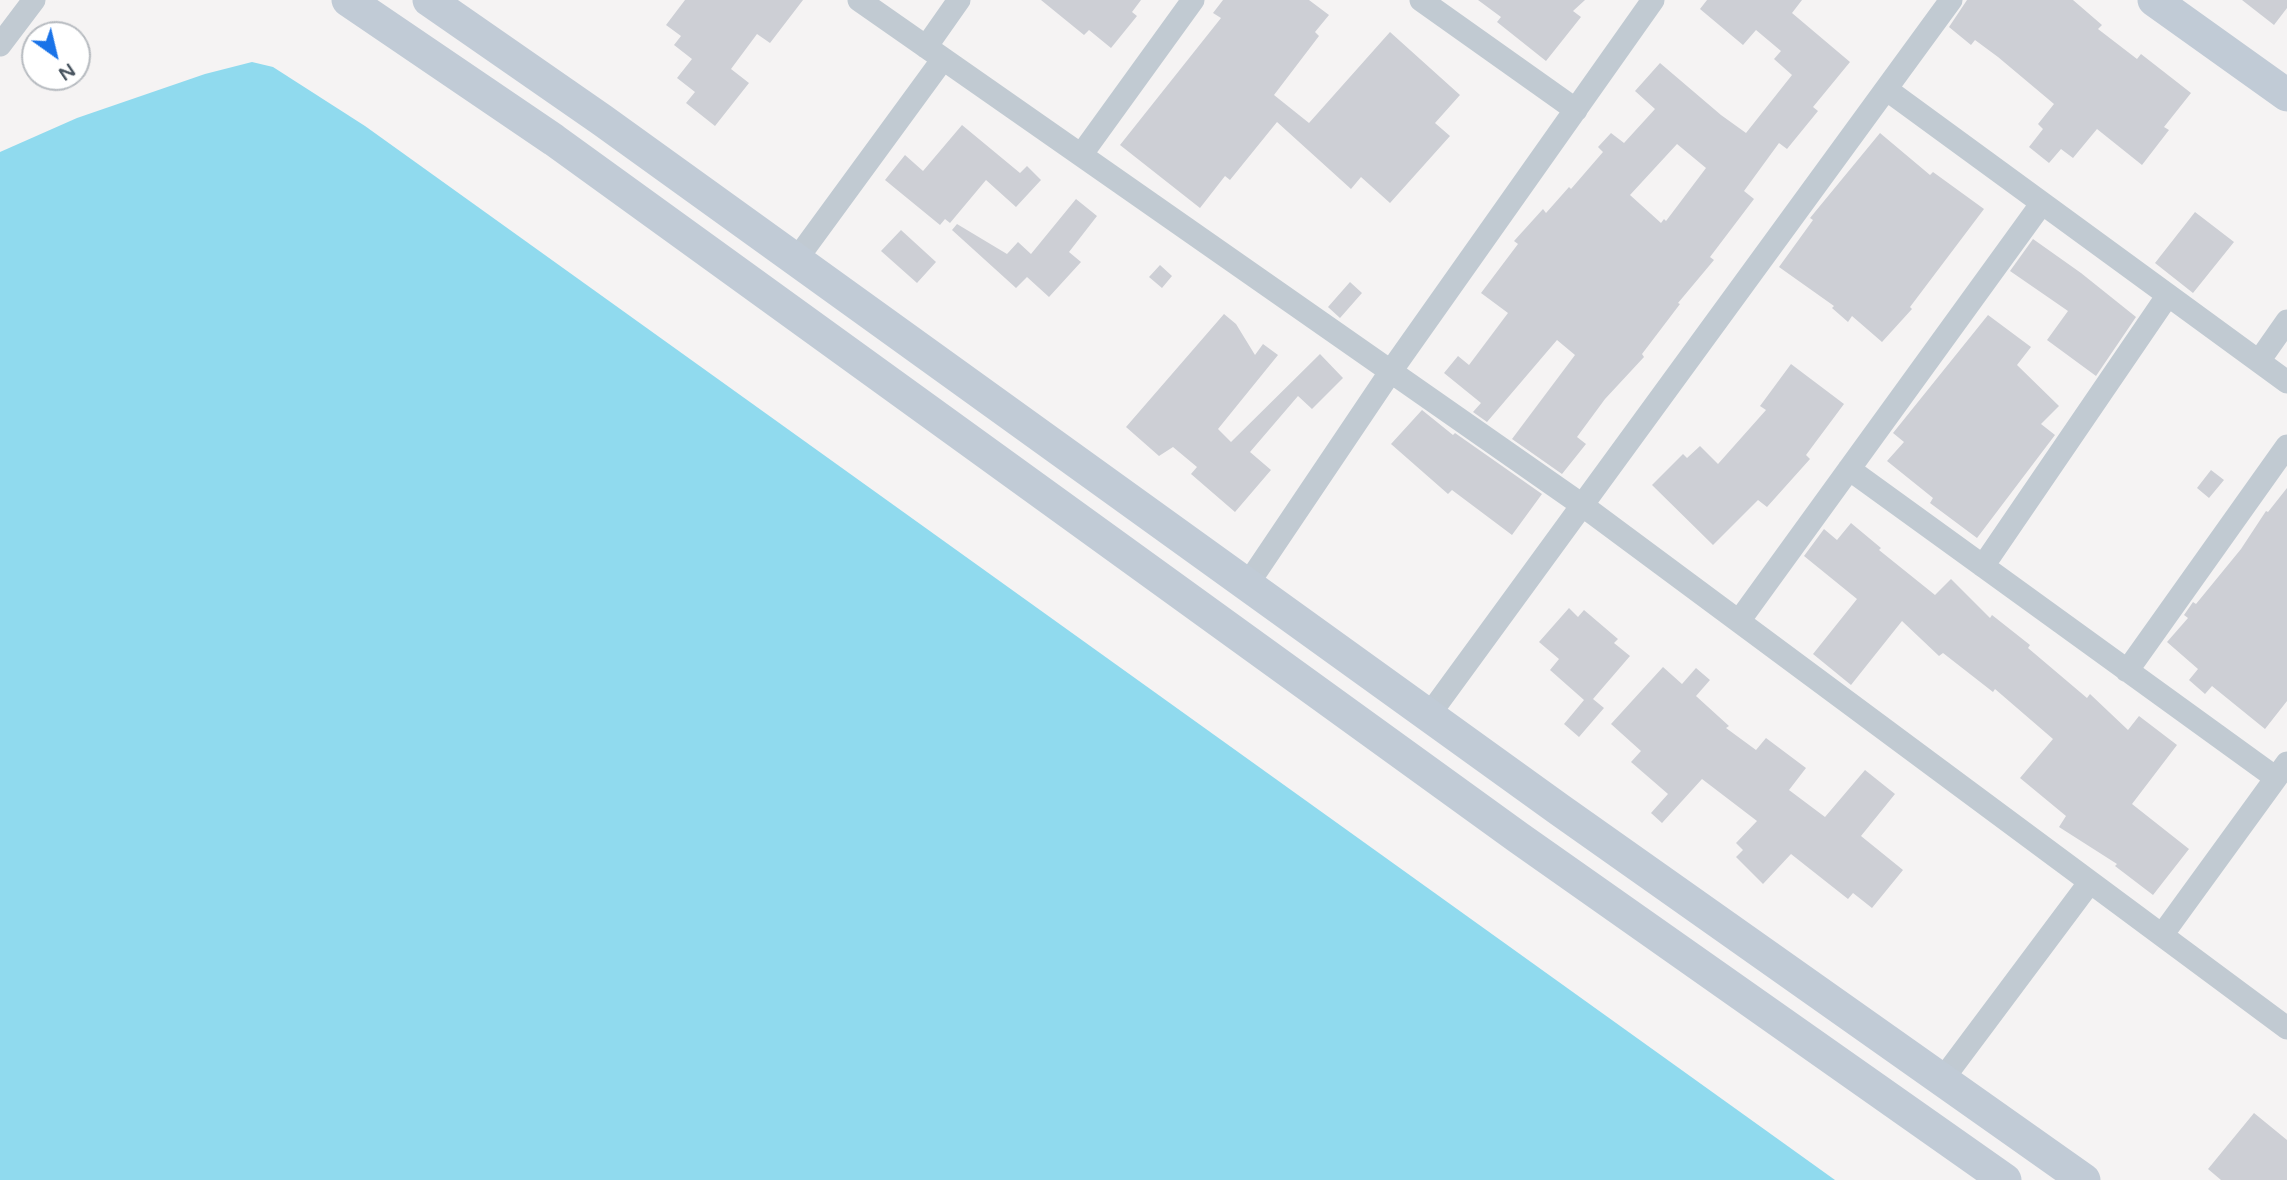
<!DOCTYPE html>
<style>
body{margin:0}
#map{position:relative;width:2287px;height:1180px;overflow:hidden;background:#f5f3f3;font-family:"Varela Round",sans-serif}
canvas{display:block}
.north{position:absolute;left:21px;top:21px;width:70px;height:70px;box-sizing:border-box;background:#fff;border:2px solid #b7bbc0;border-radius:50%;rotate:146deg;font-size:19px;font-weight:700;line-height:28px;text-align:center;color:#4a5661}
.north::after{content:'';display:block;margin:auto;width:24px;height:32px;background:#1a73e8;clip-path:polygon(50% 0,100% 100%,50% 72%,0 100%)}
</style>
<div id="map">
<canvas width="2287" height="1180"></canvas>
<div class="north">N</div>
</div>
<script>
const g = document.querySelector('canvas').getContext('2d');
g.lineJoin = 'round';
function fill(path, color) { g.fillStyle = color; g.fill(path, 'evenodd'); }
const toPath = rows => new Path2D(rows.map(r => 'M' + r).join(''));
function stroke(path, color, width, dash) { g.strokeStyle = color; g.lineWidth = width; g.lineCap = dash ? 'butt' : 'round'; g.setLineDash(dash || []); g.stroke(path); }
const water = toPath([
 [252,62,273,67,365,126,1835,1180,0,1180,0,152,77,118,205,74]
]);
const building = toPath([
 [685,0,803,0,770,43,757,34,731,69,749,83,715,126,686,103,695,92,677,78,692,59,674,45,681,36,666,25],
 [1041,0,1141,0,1132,12,1137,16,1111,48,1089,30,1084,35],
 [1223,0,1309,0,1329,15,1315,32,1319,36,1274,95,1309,123,1390,32,1460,95,1435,123,1450,136,1390,203,1361,177,1351,189,1277,122,1230,180,1225,176,1200,208,1120,145,1221,18,1213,13],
 [1478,0,1585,0,1573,11,1581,17,1546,61,1497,22,1501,17],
 [1707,0,1802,0,1792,13,1850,62,1813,107,1818,111,1787,149,1779,143,1744,191,1754,199,1710,257,1714,260,1678,303,1680,304,1642,354,1644,357,1605,399,1577,437,1586,444,1562,474,1512,439,1575,355,1557,340,1487,422,1473,412,1481,403,1444,373,1458,356,1469,365,1508,313,1481,293,1518,244,1514,241,1543,209,1546,213,1569,187,1571,189,1603,152,1598,147,1611,133,1624,143,1655,109,1635,91,1660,63,1721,115,1746,133,1792,75,1774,59,1781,51,1756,30,1743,45,1700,9],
 [1677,144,1706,168,1666,221,1664,219,1661,223,1630,195],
 [1967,0,2073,0,2102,25,2098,29,2137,59,2141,54,2191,93,2164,127,2169,130,2142,165,2097,129,2073,158,2061,149,2049,163,2029,147,2043,129,2038,124,2054,104,1998,57,1975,40,1971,45,1949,27],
 [2242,0,2287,0,2287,8,2274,25],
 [962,125,1020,173,1027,166,1041,180,1016,207,986,180,950,223,945,219,940,225,885,180,905,155,923,171],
 [1880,133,1930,175,1933,172,1984,209,1910,307,1912,309,1882,342,1852,316,1848,322,1832,308,1834,306,1779,267,1813,220,1810,218],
 [1076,199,1097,216,1069,252,1081,262,1049,297,1027,277,1016,288,952,230,957,224,1007,254,1018,242,1031,254],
 [2195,212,2234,242,2193,293,2155,263],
 [901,230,936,262,917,283,881,251],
 [2033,239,2081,273,2136,317,2096,376,2047,340,2068,311,2010,271],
 [1160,265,1172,276,1162,288,1149,277],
 [1350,282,1362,293,1340,318,1328,307],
 [1224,314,1236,324,1255,355,1263,344,1278,355,1218,429,1231,442,1320,354,1343,378,1312,409,1298,396,1250,452,1271,470,1235,512,1191,474,1197,467,1173,447,1159,456,1126,427],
 [1988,315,2031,347,2017,365,2059,406,2041,424,2055,435,1977,538,1930,503,1933,498,1887,461,1904,442,1893,433],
 [1791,364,1844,404,1806,455,1810,459,1767,507,1758,500,1713,545,1652,485,1683,454,1687,458,1700,446,1718,464,1766,410,1760,406],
 [1422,410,1453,435,1455,433,1542,494,1512,535,1452,490,1448,494,1391,444],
 [2211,470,2224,480,2209,498,2197,488],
 [2287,488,2287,701,2265,729,2212,686,2205,694,2189,680,2198,669,2167,642,2188,618,2184,615,2193,602,2196,604,2241,549,2266,511,2268,512],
 [1851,523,1881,548,1879,550,1935,595,1951,579,1990,618,1992,615,2030,645,2028,648,2087,698,2090,694,2128,730,2139,716,2177,745,2132,804,2189,849,2153,895,2115,866,2117,864,2059,827,2066,816,2020,778,2053,739,1995,689,1993,692,1943,653,1939,656,1902,621,1851,685,1813,654,1857,599,1804,556,1824,529,1837,540],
 [1569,608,1578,617,1584,610,1618,639,1614,643,1630,656,1593,699,1604,708,1579,737,1564,724,1584,700,1550,670,1559,659,1539,642],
 [1663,667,1682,684,1696,668,1710,680,1696,696,1729,726,1726,728,1756,750,1766,738,1806,768,1789,790,1825,817,1865,770,1895,794,1861,836,1903,870,1872,908,1853,893,1848,899,1791,854,1763,884,1736,857,1743,850,1736,843,1757,821,1702,779,1662,823,1651,813,1668,794,1631,762,1641,751,1611,724],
 [2254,1113,2287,1140,2287,1180,2221,1180,2208,1169]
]);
const street = toPath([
 [859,0,1582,505,2287,1028],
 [1421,0,1576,110],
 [0,45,34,0],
 [926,47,959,0],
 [1886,89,2287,382],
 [1081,155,1193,0],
 [796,260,943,59],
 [2259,361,2287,321],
 [1849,469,2276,778],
 [1983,566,2168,295],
 [1247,585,1391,371,1653,0],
 [1739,621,2042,203],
 [2127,671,2287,446],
 [1429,715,1951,0],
 [2162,935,2287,763],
 [1942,1080,2090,882]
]);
const secondary = toPath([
 [348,0,554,140,1519,838,2005,1180],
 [429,0,602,120,1560,810,2084,1180],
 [2154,0,2287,95]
]);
fill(water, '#90daee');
fill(building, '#cdcfd5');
stroke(street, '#c1cad2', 23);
stroke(secondary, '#c1cbd6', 33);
</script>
